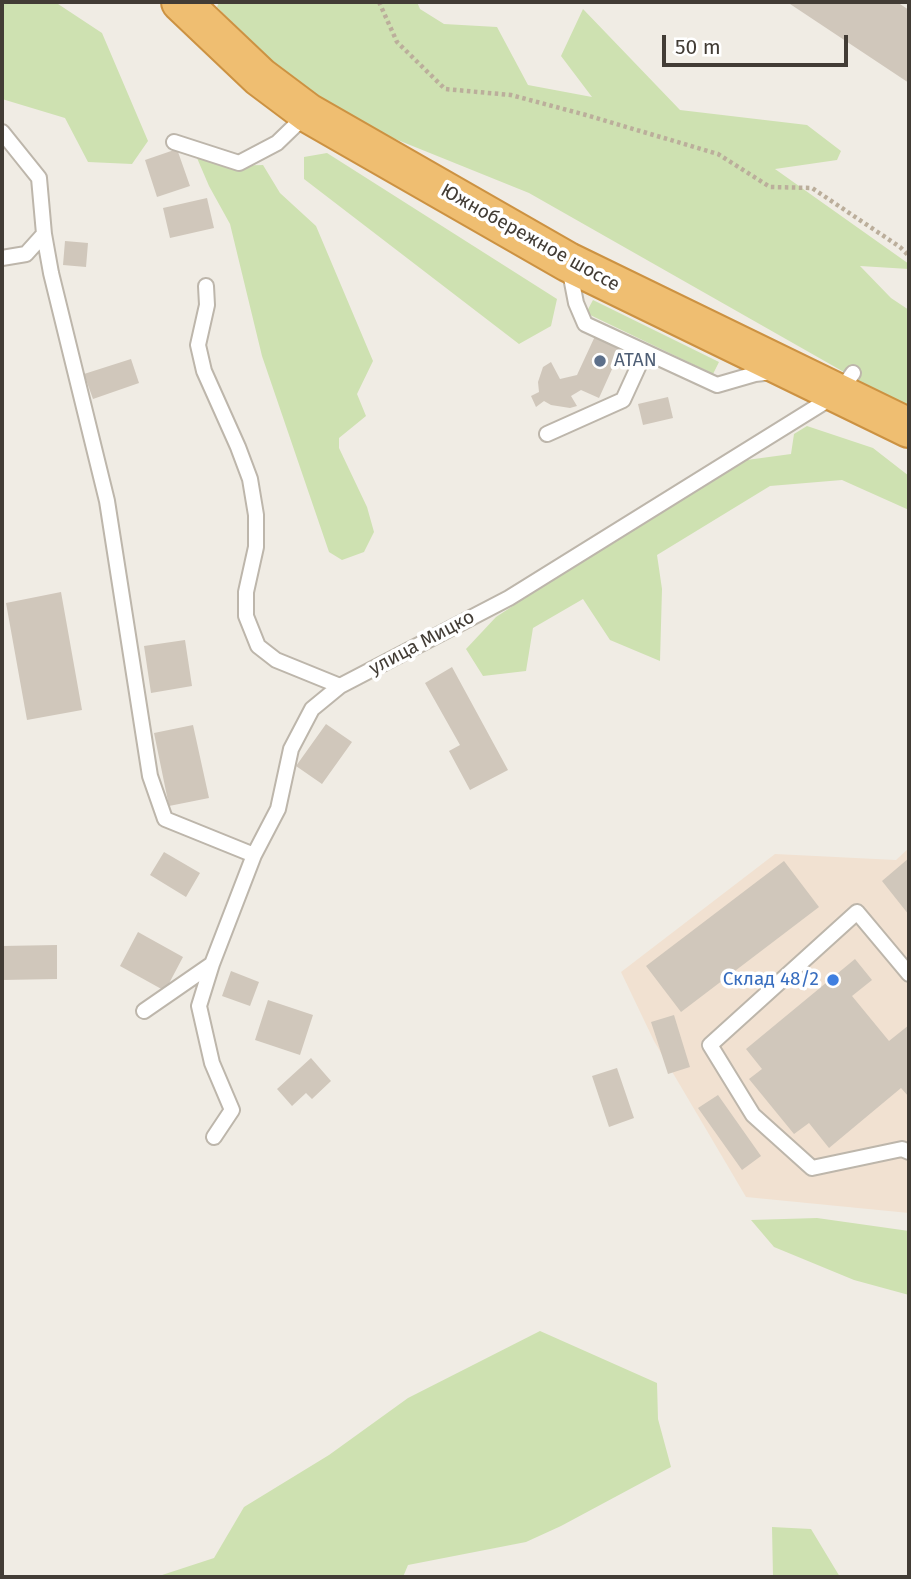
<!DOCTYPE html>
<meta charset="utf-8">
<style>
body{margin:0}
#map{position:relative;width:911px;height:1579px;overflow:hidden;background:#f0ece4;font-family:"Fira Sans",sans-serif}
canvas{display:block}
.frame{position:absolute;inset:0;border:4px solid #423c35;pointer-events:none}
.scale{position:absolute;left:662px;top:35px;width:186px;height:32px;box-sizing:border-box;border:4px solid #423c35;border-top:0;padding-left:9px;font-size:21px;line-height:24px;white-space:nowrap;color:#423c35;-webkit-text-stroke:5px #fff;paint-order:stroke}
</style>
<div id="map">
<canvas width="911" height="1579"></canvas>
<div class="frame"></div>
<div class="scale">50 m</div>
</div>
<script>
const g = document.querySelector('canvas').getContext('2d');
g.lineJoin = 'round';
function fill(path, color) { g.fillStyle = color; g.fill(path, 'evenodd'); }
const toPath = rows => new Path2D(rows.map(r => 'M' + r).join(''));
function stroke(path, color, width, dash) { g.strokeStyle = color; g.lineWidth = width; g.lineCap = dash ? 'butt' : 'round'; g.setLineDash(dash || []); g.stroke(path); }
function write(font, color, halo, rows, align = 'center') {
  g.font = font + ' "Fira Sans",sans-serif'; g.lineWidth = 7; g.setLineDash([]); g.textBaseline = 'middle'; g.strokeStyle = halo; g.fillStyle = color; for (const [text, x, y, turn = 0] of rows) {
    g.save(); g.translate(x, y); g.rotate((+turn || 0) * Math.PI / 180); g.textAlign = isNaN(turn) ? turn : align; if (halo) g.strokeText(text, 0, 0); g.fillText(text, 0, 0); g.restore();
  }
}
const commercial = toPath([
 [909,848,909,1213,746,1197,654,1041,621,972,775,854,896,860]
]);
const green = toPath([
 [2,2,55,2,102,33,148,141,132,164,88,162,65,118,2,99],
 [219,2,417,2,420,9,444,24,497,27,528,85,592,97,561,56,583,9,680,110,807,125,841,151,837,160,775,169,909,264,909,269,860,266,891,298,909,310,909,409,529,193,358,124,303,91,217,7],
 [194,151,226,166,263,165,280,193,316,226,373,361,357,394,366,416,339,438,339,448,367,507,374,532,364,552,342,560,329,552,262,356,230,224,209,186],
 [327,153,557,299,551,326,519,344,304,179,304,157],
 [593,300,719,362,713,374,586,313],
 [807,426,873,448,909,476,909,510,842,480,770,486,657,555,662,589,660,661,610,640,583,599,533,628,526,671,483,676,466,649,496,617,732,462,791,454,794,434],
 [817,1218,909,1231,909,1295,854,1280,774,1247,751,1220],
 [540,1331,657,1383,658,1419,671,1467,561,1526,526,1542,408,1565,403,1577,156,1577,214,1558,244,1507,329,1455,408,1398],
 [772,1527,811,1529,840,1577,773,1577]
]);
const building = toPath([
 [787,2,897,2,909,10,909,83],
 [177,149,190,186,157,197,145,160],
 [207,198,214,228,170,238,163,208],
 [65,241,88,243,86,267,63,265],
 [596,334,622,347,599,398,581,390,571,396,577,406,570,408,551,405,544,401,536,407,531,396,539,392,538,382,543,367,551,362,560,379,577,375],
 [131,359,139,383,93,399,84,374],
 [668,397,673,418,643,425,638,404],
 [61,592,82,710,27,720,6,603],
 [185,640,192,686,151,693,144,646],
 [452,667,508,770,470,790,449,751,460,745,425,683],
 [326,724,352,742,322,784,296,766],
 [193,725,209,798,169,806,154,733],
 [164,852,200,873,186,897,150,875],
 [909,858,909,915,882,881],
 [784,861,819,907,681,1012,646,966],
 [138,932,183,957,165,991,120,966],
 [57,945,57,979,2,980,2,946],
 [855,959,872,980,852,996,889,1041,909,1025,909,1097,901,1088,829,1148,809,1123,794,1134,749,1079,762,1069,746,1049],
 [231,971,259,982,250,1006,222,996],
 [268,1000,313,1015,300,1055,255,1040],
 [674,1015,690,1067,668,1074,651,1022],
 [311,1058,331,1081,312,1099,306,1093,292,1106,277,1089],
 [617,1068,634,1118,609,1127,592,1076],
 [718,1095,761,1156,742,1170,698,1108]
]);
const path = toPath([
 [379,2,397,42,445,89,511,95,586,115,718,154,770,187,812,188,900,247,909,256]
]);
const lane = toPath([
 [2,132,39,178,44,234,26,254,2,258],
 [174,142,239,163,277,143,307,114],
 [44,234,51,273,107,501,150,776,165,819,254,855],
 [569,267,576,303,585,324,717,385,755,374,773,372],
 [206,286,207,305,198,345,204,371,238,447,250,479,256,515,256,547,246,592,246,616,258,646,276,660,340,686],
 [547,434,623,400,645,352],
 [212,964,199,1006,212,1063,232,1110,214,1137],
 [909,974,857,912,710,1045,753,1115,812,1168,902,1149,909,1152],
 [144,1011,212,964,254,855,278,809,291,749,312,709,340,686,509,598,839,393,853,373]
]);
const highway = toPath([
 [181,2,260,77,308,113,568,262,909,428]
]);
const markers = [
 [600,361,7,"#5c6f8a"],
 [833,980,7,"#3f7fe0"]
];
const streetNames = [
 ["Южнобережное шоссе",530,238,29],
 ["улица Мицко",422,643,-28]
];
const serviceNames = [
 ["ATAN",614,361]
];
const shopNames = [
 ["Склад 48/2",819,980]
];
fill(commercial, '#f1e1d1');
fill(green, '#cee1b1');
fill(building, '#d0c7bb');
stroke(lane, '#bdb6ab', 18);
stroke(highway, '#cc9242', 42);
stroke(path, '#bbae9b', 4.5, [3.5, 3.5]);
stroke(lane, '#fff', 14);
stroke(highway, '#efbe71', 38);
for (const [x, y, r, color] of markers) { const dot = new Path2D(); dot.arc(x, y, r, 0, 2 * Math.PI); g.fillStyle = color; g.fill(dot); stroke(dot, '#fff', 2.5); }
write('19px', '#423c35', '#fff', streetNames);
write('19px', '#4e5e75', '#fff', serviceNames, 'left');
write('19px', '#366cbe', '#fff', shopNames, 'right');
</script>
